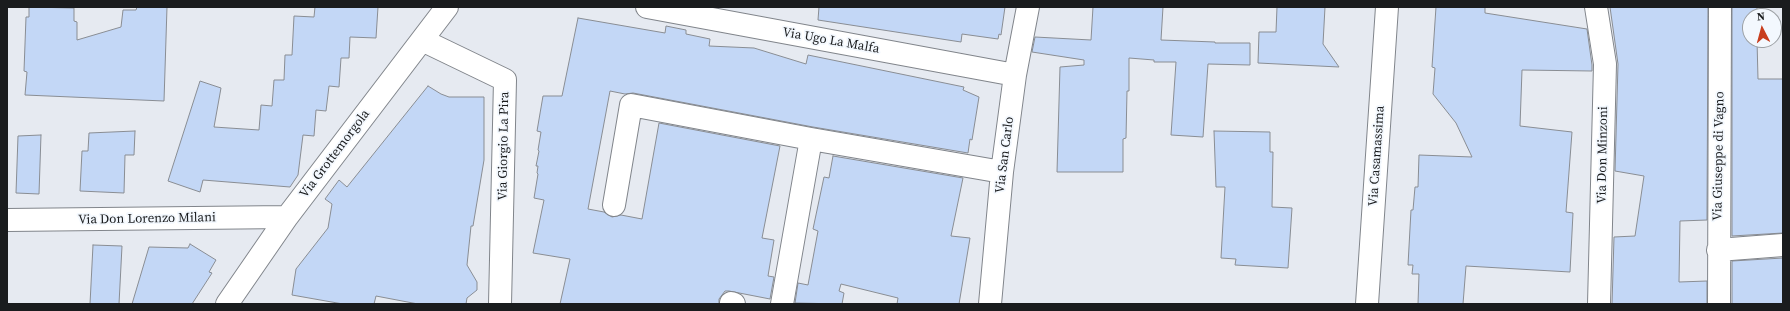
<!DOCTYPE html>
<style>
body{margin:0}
#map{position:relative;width:1790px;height:311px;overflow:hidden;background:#e6eaf1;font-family:"Source Serif 4",serif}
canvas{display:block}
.frame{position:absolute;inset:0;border:8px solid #1a1c1e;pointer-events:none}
.north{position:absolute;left:1742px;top:8px;width:40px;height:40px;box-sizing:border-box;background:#f3f8fe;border:1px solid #9ca0a4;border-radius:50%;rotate:354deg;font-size:11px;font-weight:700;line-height:16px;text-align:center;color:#1a1c1e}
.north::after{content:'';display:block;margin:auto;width:14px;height:18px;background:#c83e1e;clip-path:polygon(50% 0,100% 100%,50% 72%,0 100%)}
</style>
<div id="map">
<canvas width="1790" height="311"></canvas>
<div class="frame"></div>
<div class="north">N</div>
</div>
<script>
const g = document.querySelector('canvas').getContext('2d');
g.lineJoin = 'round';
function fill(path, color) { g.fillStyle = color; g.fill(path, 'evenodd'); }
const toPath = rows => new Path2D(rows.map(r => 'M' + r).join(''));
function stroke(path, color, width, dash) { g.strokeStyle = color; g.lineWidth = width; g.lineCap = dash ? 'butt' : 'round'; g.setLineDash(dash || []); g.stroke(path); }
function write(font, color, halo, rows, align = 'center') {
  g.font = font + ' "Source Serif 4",serif'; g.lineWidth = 3.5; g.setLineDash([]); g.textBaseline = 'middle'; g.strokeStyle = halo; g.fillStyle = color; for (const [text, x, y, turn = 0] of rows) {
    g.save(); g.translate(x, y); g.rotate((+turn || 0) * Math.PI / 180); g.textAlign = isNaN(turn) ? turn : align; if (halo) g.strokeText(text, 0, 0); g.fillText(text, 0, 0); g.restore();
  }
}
const building = toPath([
 [29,7,74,8,74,21,77,22,77,40,121,27,123,10,136,10,137,7,167,7,164,101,25,95,27,72,24,71,26,17,29,17,29,7],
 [315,7,378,7,376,38,350,37,349,58,341,58,339,87,329,86,326,111,316,110,314,136,303,135,298,175,290,187,203,180,200,192,168,181,200,81,221,88,214,127,259,130,261,105,272,106,274,80,284,80,285,55,292,55,294,16,314,17,315,7],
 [819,7,1005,7,1001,35,999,34,998,39,962,34,961,42,818,20,819,7],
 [1093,7,1163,7,1161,40,1215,42,1215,43,1250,43,1250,65,1208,64,1203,137,1171,135,1176,62,1154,62,1154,60,1129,58,1129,91,1127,91,1126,138,1123,139,1123,172,1057,172,1060,67,1084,65,1084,60,1032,52,1035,37,1091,40,1093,7],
 [1277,7,1325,7,1323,44,1339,67,1258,63,1259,32,1276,32,1277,7],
 [1436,7,1485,7,1485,13,1587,29,1592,65,1592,71,1522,70,1520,126,1572,132,1566,212,1573,213,1570,272,1466,266,1463,304,1418,304,1419,274,1412,274,1413,265,1408,265,1411,210,1413,210,1415,187,1418,187,1419,155,1472,157,1456,123,1433,94,1435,68,1432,67,1436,7],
 [1610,7,1708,7,1707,220,1680,221,1679,282,1707,281,1707,304,1612,304,1614,237,1635,236,1644,176,1615,171,1618,64,1610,7],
 [1732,7,1757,7,1757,16,1750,16,1750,40,1757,40,1758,79,1783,79,1783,233,1732,236,1732,7],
 [578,18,665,33,666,26,686,30,686,34,710,39,709,46,754,48,806,64,808,55,964,87,963,90,979,97,972,140,970,139,968,153,813,127,633,93,625,94,610,91,588,209,604,212,612,217,621,215,642,219,659,123,780,146,762,238,774,240,768,276,774,277,770,299,729,291,725,291,719,299,719,304,560,304,570,259,533,253,544,200,534,198,538,174,537,173,538,166,536,166,539,151,538,150,541,132,537,131,543,96,562,96,578,18],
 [428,86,441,94,449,97,484,97,484,160,473,226,471,226,467,265,477,282,477,290,467,298,466,304,418,304,376,296,374,304,343,304,292,295,296,269,328,228,332,204,325,199,339,180,347,187,428,86],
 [135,131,134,155,125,155,124,193,80,191,82,151,88,151,89,133,135,131],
 [1214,131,1270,132,1270,152,1273,152,1272,207,1292,208,1288,268,1235,265,1236,259,1221,258,1225,187,1216,187,1214,131],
 [41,135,39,194,16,193,18,136,41,135],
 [833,156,963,178,951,236,970,238,959,304,897,304,898,298,841,284,839,291,844,293,842,304,795,303,798,283,808,285,818,231,813,229,824,177,829,178,833,156],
 [190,244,216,260,209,272,212,273,192,304,132,304,149,247,188,248,190,244],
 [93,245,122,246,119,304,90,304,93,245],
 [1783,258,1783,304,1732,304,1732,261,1783,258]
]);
const street = toPath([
 [647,7,1015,75],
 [1596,7,1605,64,1599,304],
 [422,40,505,80,500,304],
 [614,205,631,105,811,139,1002,172],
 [7,220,287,217],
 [1718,250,1783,245],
 [731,303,734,304],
 [227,304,287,217,447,7],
 [782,304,811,139],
 [990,304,1002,172,1015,75,1028,7],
 [1719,304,1720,7]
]);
const secondary = toPath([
 [1367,304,1387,7]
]);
const streetNames = [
 ["Via Ugo La Malfa",831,41,10],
 ["Via Giorgio La Pira",504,146,-89],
 ["Via Grottemorgola",335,154,-53],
 ["Via San Carlo",1005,155,-83],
 ["Via Don Minzoni",1603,155,-89],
 ["Via Casamassima",1377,156,-86],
 ["Via Giuseppe di Vagno",1719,156,-89],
 ["Via Don Lorenzo Milani",147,219,-1]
];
fill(building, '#c3d7f6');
stroke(building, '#898d93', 1);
stroke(street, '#81858b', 24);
stroke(secondary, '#81858b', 24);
stroke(street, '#fff', 22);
stroke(secondary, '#fff', 22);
write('13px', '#1a1c1e', '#f3f8fe', streetNames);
</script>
